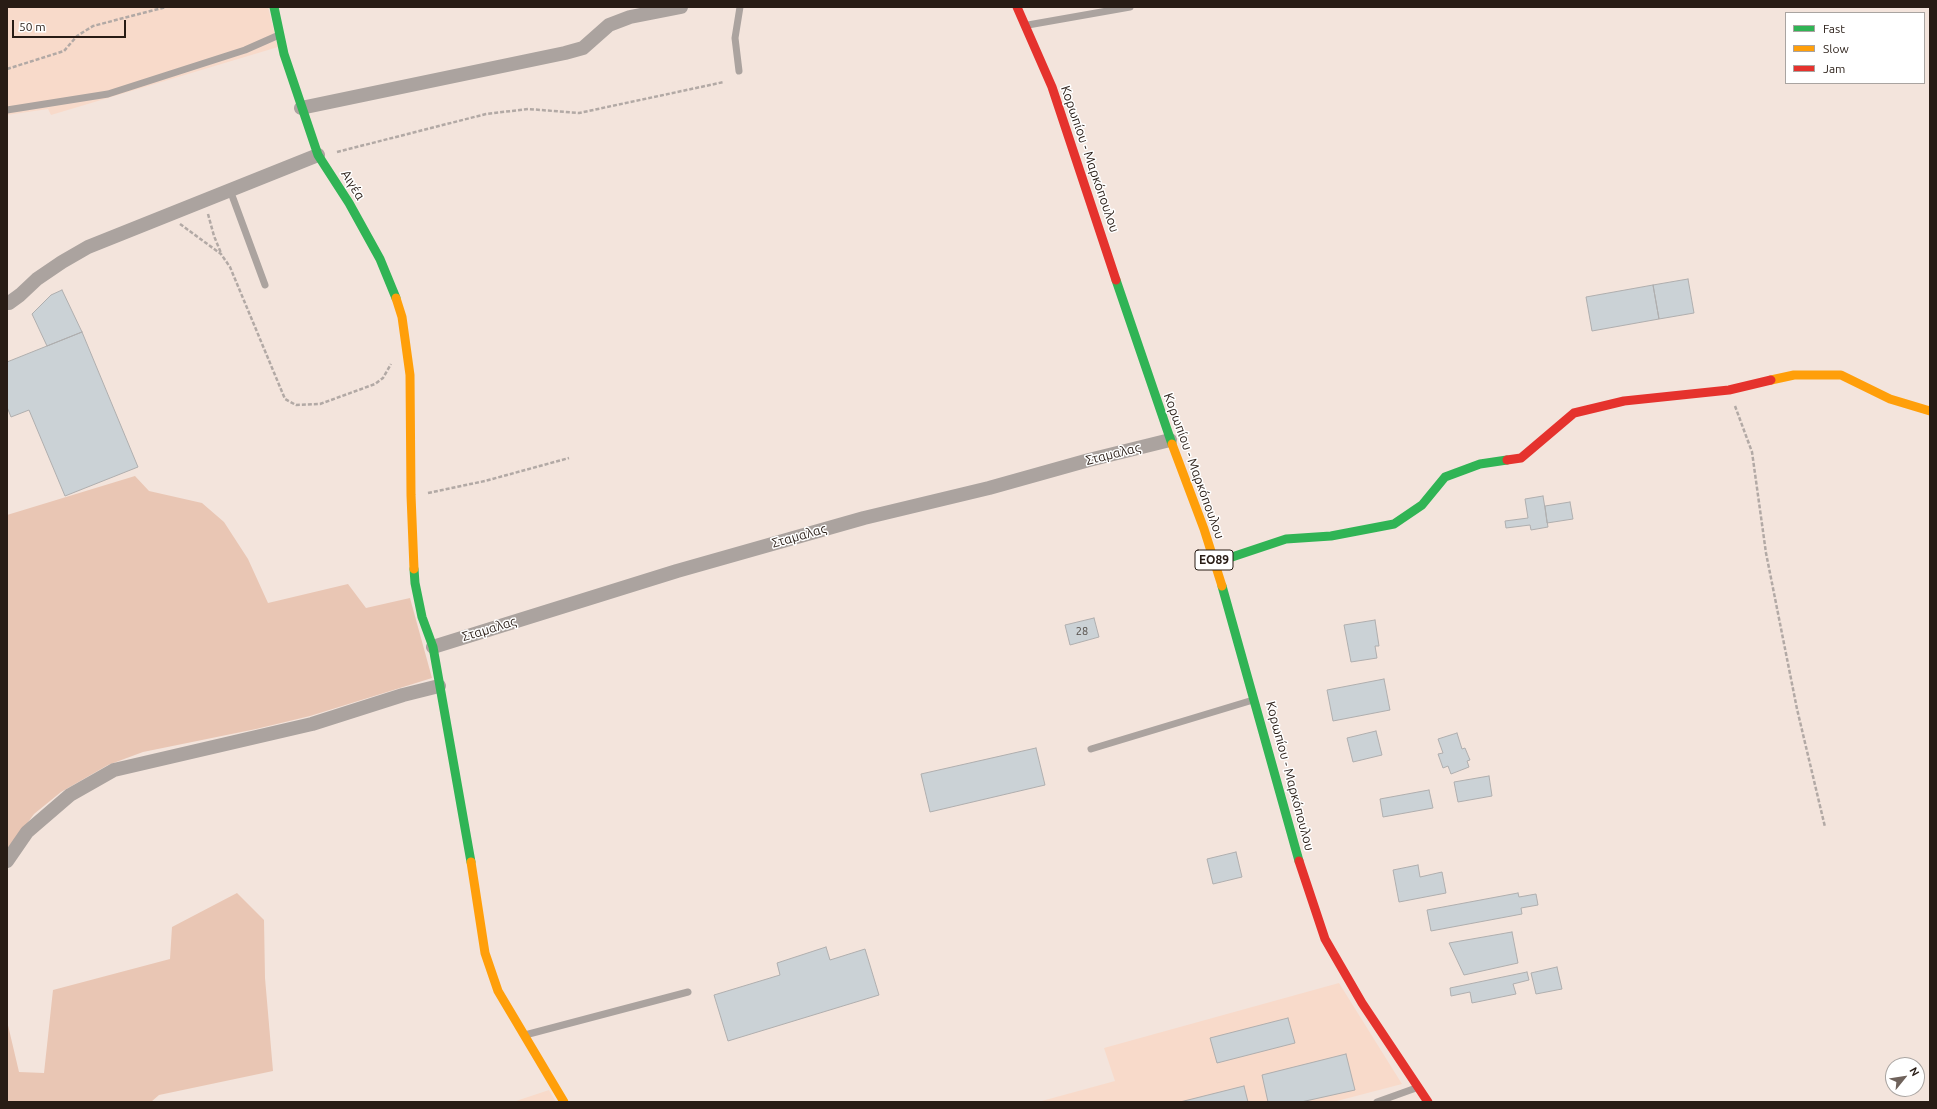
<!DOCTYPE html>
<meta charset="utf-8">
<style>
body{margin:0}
#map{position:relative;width:1937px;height:1109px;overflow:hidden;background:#f3e4dc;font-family:Ubuntu,sans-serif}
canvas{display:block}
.frame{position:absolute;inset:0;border:8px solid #281c15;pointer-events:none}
.legend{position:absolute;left:1785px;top:12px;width:140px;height:72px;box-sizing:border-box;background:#fff;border:1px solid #a9a4a1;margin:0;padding:5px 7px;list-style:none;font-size:12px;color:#281c15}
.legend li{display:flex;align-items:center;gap:8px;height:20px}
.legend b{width:20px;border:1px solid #a9a4a1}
.north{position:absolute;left:1885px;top:1057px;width:40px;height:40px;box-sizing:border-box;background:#fff;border:1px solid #a9a4a1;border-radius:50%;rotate:60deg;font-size:11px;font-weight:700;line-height:16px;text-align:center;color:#281c15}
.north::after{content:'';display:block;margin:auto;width:14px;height:18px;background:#6f625b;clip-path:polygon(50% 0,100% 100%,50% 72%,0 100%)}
.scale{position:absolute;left:12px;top:20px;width:114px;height:18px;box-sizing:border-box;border:2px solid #281c15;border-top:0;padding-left:5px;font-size:12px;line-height:14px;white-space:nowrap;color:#281c15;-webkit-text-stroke:3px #fff;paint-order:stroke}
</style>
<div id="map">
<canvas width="1937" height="1109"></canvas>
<div class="frame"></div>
<ul class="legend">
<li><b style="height:5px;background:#30b455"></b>Fast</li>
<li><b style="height:5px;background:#ff9f0a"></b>Slow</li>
<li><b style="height:5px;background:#e5322d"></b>Jam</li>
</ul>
<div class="north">N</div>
<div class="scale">50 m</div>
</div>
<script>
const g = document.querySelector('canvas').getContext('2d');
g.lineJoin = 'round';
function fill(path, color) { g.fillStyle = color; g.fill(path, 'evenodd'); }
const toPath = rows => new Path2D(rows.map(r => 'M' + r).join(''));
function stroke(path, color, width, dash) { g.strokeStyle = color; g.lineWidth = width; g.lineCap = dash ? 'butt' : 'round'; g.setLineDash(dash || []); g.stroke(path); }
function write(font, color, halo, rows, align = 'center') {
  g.font = font + ' Ubuntu,sans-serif'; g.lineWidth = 3; g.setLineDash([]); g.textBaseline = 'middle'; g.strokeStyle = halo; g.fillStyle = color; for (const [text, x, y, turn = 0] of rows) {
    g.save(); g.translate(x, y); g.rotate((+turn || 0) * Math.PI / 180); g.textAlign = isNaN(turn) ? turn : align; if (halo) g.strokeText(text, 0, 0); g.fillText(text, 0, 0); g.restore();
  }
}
const built = toPath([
 [7,7,268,7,278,47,51,115,48,109,7,115],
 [1339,983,1402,1084,1333,1102,1038,1102,1115,1081,1104,1048],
 [549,1090,556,1102,513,1102]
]);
const green = toPath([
 [135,476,149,491,202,503,224,522,248,559,268,603,348,584,366,608,410,598,432,678,310,716,256,729,143,752,108,765,61,792,34,814,7,851,7,515],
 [237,893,264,920,265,978,273,1071,159,1095,151,1102,7,1102,7,1021,19,1072,44,1073,53,990,170,959,172,927]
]);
const building = toPath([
 [1688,279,1694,313,1659,319,1653,285,1688,279],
 [1653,285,1659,319,1592,331,1586,297,1653,285],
 [62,290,82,332,47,346,32,314,51,295,62,290],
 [82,332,138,467,65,496,29,410,11,417,7,407,7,362,82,332],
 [1543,496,1548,527,1531,530,1530,525,1506,528,1505,521,1528,518,1525,499,1543,496],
 [1570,502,1573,519,1547,523,1545,506,1570,502],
 [1094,618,1099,637,1070,645,1065,625,1094,618],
 [1375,620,1379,646,1375,646,1377,658,1351,662,1344,625,1375,620],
 [1384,679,1390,710,1333,721,1327,690,1384,679],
 [1376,731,1382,755,1353,762,1347,738,1376,731],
 [1457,733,1462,749,1465,748,1470,760,1467,761,1469,767,1451,774,1448,766,1443,768,1438,754,1443,753,1438,739,1457,733],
 [1036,748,1045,785,930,812,921,774,1036,748],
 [1489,776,1492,796,1458,802,1454,782,1489,776],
 [1429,790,1433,808,1383,817,1380,799,1429,790],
 [1236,852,1242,877,1213,884,1207,859,1236,852],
 [1418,865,1420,877,1442,872,1446,893,1399,902,1393,870,1418,865],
 [1518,893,1519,897,1536,894,1538,905,1521,908,1522,914,1431,931,1427,910,1518,893],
 [1512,932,1518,963,1464,975,1449,943,1512,932],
 [826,947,830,960,865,949,879,995,728,1041,714,995,780,975,777,963,826,947],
 [1557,967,1562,989,1536,994,1531,973,1557,967],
 [1527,972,1529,980,1513,984,1516,994,1472,1003,1470,992,1451,996,1450,988,1527,972],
 [1288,1018,1295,1043,1217,1063,1210,1038,1288,1018],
 [1346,1054,1355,1090,1301,1102,1268,1102,1262,1075,1346,1054],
 [1244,1086,1248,1102,1180,1102,1244,1086]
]);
const path = toPath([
 [7,69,64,51,77,36,93,26,166,7],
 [337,152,486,114,528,109,579,113,724,82],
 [208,214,214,236,221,253],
 [180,224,221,254,230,267,285,399,296,405,320,404,375,384,383,378,391,364],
 [1735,406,1752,452,1766,553,1797,709,1825,827],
 [428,493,485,481,569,458]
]);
const lane = toPath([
 [1028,25,1130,7],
 [739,71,735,38,740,7],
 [7,110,108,94,245,50,279,35],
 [230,190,265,285],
 [1091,749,1253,700],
 [525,1035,688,992],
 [1377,1102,1416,1088]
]);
const street = toPath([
 [301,108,565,53,583,48,609,25,630,17,681,7],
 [7,303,9,303,20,295,37,279,62,262,88,247,318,155],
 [433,647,677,571,864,518,989,488,1089,460,1170,440],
 [7,861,27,832,70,795,114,770,312,724,403,695,439,686]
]);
const fast = toPath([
 [274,7,284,54,318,155,349,203,380,259,396,298],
 [1116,280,1172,444],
 [1214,563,1286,539,1331,536,1394,524,1422,505,1445,477,1480,464,1507,460],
 [414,569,415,583,422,617,433,647,471,862],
 [1222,586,1299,861]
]);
const slow = toPath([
 [396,298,402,317,410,375,411,495,414,569],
 [1771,380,1794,375,1841,375,1890,399,1930,411],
 [1172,444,1204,529,1222,586],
 [471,862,485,953,498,991,564,1102]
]);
const jam = toPath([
 [1017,7,1052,87,1116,280],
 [1507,460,1521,458,1574,413,1624,401,1729,390,1771,380],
 [1299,861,1325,939,1362,1003,1428,1102]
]);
const numberNames = [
 ["28",1082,631]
];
const shields = [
 [1214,560,38]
];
const shieldNames = [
 ["ΕΟ89",1214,560]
];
const streetNames = [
 ["Κορωπίου - Μαρκόπουλου",1090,159,71],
 ["Αιγέα",353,185,58],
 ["Σταμαλας",1113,454,-14],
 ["Κορωπίου - Μαρκόπουλου",1194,466,70],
 ["Σταμαλας",799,536,-16],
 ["Σταμαλας",489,629,-17],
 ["Κορωπίου - Μαρκόπουλου",1290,776,75]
];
fill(built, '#f8daca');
fill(green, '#e9c6b4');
fill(building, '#cbd2d6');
stroke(building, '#afaeae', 1);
stroke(path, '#b2a9a5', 2.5, [4, 2]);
stroke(lane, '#aba39f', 7);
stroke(street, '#aba39f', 14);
stroke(fast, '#30b455', 9);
stroke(slow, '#ff9f0a', 9);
stroke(jam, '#e5322d', 9);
write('11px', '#514a45', null, numberNames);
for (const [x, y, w] of shields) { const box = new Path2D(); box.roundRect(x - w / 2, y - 10, w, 20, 3); g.fillStyle = '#fff'; g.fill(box); stroke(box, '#281c15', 1); }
write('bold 12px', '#281c15', null, shieldNames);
write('13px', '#281c15', '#fff', streetNames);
</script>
